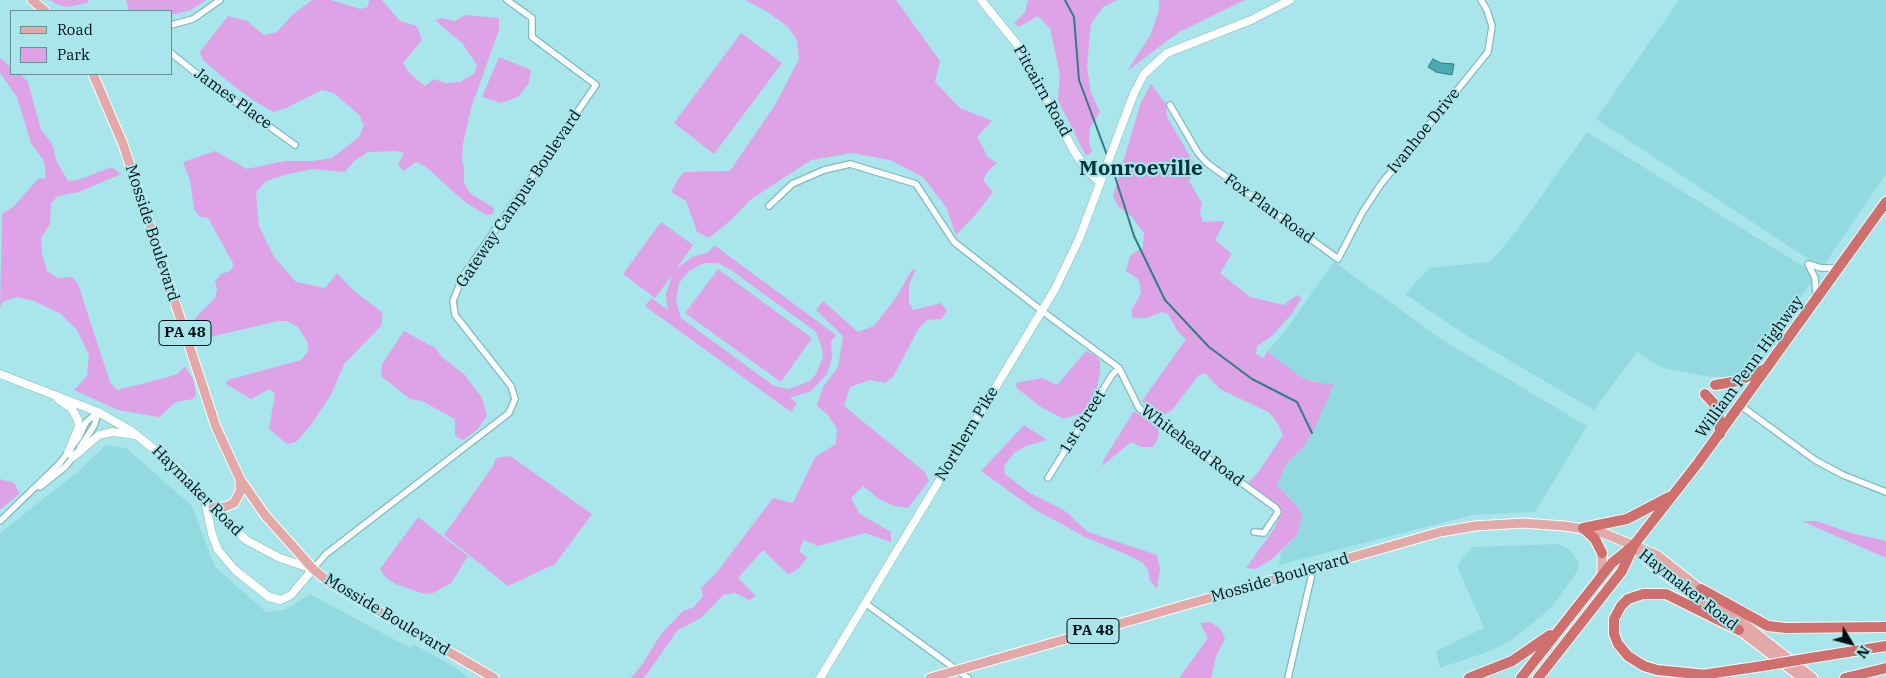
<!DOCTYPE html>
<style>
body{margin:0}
#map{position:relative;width:1886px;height:678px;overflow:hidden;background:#a8e6eb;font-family:"IBM Plex Serif",serif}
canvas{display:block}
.legend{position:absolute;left:10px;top:10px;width:162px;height:65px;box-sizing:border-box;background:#a8e6eb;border:1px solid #659094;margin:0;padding:6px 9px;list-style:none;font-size:15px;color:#000f11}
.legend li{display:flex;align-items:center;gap:10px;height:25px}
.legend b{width:25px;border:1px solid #659094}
.north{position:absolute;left:1826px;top:618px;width:50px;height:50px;-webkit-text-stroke:4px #a8e6eb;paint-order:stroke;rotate:127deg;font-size:14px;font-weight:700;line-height:20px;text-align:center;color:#000f11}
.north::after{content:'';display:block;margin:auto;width:18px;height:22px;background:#000f11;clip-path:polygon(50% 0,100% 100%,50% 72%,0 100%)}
</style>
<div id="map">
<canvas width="1886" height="678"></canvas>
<ul class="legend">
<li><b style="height:6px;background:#e3a9a8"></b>Road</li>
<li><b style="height:14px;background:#dea3e6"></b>Park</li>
</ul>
<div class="north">N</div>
</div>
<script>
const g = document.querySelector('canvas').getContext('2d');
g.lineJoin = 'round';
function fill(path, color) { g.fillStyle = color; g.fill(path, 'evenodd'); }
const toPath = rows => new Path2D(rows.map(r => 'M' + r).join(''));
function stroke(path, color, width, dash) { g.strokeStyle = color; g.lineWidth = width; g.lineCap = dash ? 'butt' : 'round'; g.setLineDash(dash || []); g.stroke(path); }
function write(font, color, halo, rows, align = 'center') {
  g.font = font + ' "IBM Plex Serif",serif'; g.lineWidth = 4; g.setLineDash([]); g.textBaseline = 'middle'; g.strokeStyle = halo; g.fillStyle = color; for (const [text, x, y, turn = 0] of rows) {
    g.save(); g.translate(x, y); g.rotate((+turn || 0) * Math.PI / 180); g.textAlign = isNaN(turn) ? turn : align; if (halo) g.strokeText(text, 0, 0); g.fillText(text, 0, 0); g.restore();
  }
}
const built = toPath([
 [1679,0,1886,0,1886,174,1822,268,1596,119],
 [1587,132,1817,275,1748,369,1729,377,1710,377,1660,367,1637,352,1594,410,1466,335,1405,294,1429,268,1490,262,1515,233],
 [1334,262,1444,341,1587,426,1535,512,1472,515,1279,565,1281,552,1297,535,1293,501,1277,485,1286,464,1303,448,1334,384,1314,382,1299,376,1267,351,1283,334],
 [106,445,126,448,192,506,215,567,266,612,285,610,310,594,410,648,413,644,452,665,469,678,0,678,0,533,75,474],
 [1559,544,1570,550,1579,563,1577,572,1550,609,1510,641,1490,651,1440,668,1436,651,1484,628,1457,566,1472,547]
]);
const green = toPath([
 [50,0,89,0,87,3,67,7,56,4],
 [126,0,206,0,191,10,171,15,171,11,129,11],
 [312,0,331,0,360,9,368,7,369,0,382,0,400,21,417,26,422,40,403,63,410,74,425,86,434,79,445,83,460,82,474,74,477,65,462,43,435,20,441,18,455,21,465,15,499,18,499,30,471,108,463,144,462,161,464,168,464,183,470,193,494,208,493,214,486,215,465,202,426,167,416,162,404,171,398,165,404,153,396,151,368,152,354,161,345,172,314,169,288,174,266,181,256,192,259,226,274,257,296,282,325,288,337,273,354,291,383,313,381,326,344,364,332,393,311,425,296,442,287,444,269,429,275,393,269,389,251,399,226,384,228,380,301,360,308,352,308,343,298,327,287,321,278,321,202,339,193,328,196,317,215,298,217,290,215,281,221,274,230,271,234,265,208,218,200,217,194,209,190,180,183,162,215,151,247,169,285,161,312,161,332,158,359,137,364,125,359,115,334,93,322,90,286,108,273,112,256,102,230,83,203,60,200,52,228,16,247,21,264,35,277,32,292,15],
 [745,0,896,0,940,61,935,82,960,108,992,121,977,137,988,157,997,163,988,171,983,180,993,192,977,213,956,235,946,207,923,177,890,160,852,153,811,160,750,200,731,220,709,238,697,232,686,201,671,192,678,179,684,172,730,171,775,105,799,59,797,40,788,27,768,12],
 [1028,0,1117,0,1103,7,1091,24,1087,66,1091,93,1100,112,1090,128,1089,143,1092,152,1086,156,1058,100,1060,75,1050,28,1038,16,1019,27,1014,23,1025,12],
 [1159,0,1245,0,1179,32,1127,71,1150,36,1159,11],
 [741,33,782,63,714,154,674,123],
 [499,57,531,70,529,83,518,97,501,103,482,97],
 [0,58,11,67,11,74,20,74,28,82,41,130,52,143,56,160,68,181,78,180,112,167,121,174,79,192,58,196,51,203,50,224,41,238,42,253,47,271,58,278,72,277,78,284,110,382,117,390,165,378,177,374,185,366,193,379,196,394,193,399,176,402,159,417,118,410,74,390,87,376,89,355,77,330,61,314,34,301,16,297,3,302,0,307,2,214,13,207,38,179,46,178,44,161,31,143,17,97,0,73],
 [1151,84,1166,104,1167,117,1194,163,1194,172,1189,181,1202,203,1200,214,1203,222,1225,221,1215,240,1232,254,1220,273,1250,297,1284,305,1297,295,1302,298,1290,316,1272,336,1257,346,1256,354,1264,358,1267,351,1299,376,1314,382,1334,384,1316,425,1303,448,1286,464,1277,485,1299,508,1302,517,1297,535,1272,559,1256,569,1246,568,1274,529,1282,511,1248,483,1259,471,1283,435,1278,424,1270,413,1220,389,1205,373,1199,375,1172,410,1163,415,1152,412,1142,401,1186,339,1178,332,1168,314,1162,312,1147,318,1133,318,1131,311,1141,293,1139,280,1126,271,1130,256,1143,247,1144,233,1132,217,1118,206,1113,196,1141,102],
 [661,222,693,245,677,268,692,257,709,252,714,245,836,335,831,342,832,358,827,374,811,391,790,398,797,403,791,412,645,306,651,298,668,310,666,294,672,275,655,298,623,274],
 [704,263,718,263,731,270,816,332,822,348,823,357,816,374,810,381,789,389,774,386,681,318,676,301,679,283,689,271],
 [718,269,812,338,781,382,685,313],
 [916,269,909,285,909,303,913,310,941,303,947,311,941,319,927,320,919,328,893,377,885,383,870,380,850,387,844,406,925,472,929,481,908,508,894,506,879,499,863,486,851,498,860,514,891,532,891,542,865,533,818,546,804,540,799,551,807,558,798,569,788,574,763,550,738,578,756,596,749,600,735,593,723,595,701,618,678,630,644,678,631,678,641,666,661,634,683,611,694,607,703,596,701,588,717,572,773,498,793,503,815,457,836,444,837,429,828,415,817,406,823,387,838,367,843,336,816,310,823,301,858,332,874,326,895,299,912,270],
 [404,331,435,348,443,358,464,374,482,398,487,416,477,430,463,440,455,436,455,419,422,401,410,399,381,376,382,364],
 [1086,351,1096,356,1100,362,1100,373,1097,388,1083,413,1064,419,1041,407,1018,389,1015,383,1042,378,1057,385],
 [1134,411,1156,426,1159,431,1158,438,1153,447,1141,447,1131,442,1102,466,1104,459],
 [1024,425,1047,440,1026,446,1014,453,1004,466,1005,474,1028,492,1065,511,1088,532,1157,555,1160,569,1157,589,1150,581,1148,570,1143,563,1130,556,1085,537,1034,509,981,471],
 [510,456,592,514,555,564,508,586,444,535,493,466,496,458],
 [0,479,14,483,20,493,0,510],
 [418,517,468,556,451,583,433,593,424,594,396,584,386,578,380,569],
 [1802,521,1817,521,1851,533,1886,541,1886,558],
 [1211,622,1221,630,1225,639,1216,656,1211,678,1179,678,1208,638,1200,623]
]);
const water = toPath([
 [1433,59,1441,63,1454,64,1452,75,1436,72,1428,67,1433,59]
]);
const stream = toPath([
 [1065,0,1074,17,1079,80,1107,155],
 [1111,164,1134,236,1165,300,1209,347,1252,379,1297,402,1312,433]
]);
const street = toPath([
 [171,25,193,19,220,0],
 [171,53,202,78,295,145],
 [1170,105,1198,153,1207,163,1338,259,1362,213,1381,184,1488,52,1492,26,1487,10,1481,0],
 [769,206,792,184,824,170,850,164,916,184,954,242,1042,311,1119,368,1139,408,1276,508,1278,512,1264,533,1254,532],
 [1808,264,1815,278,1816,298],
 [1808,264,1821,268,1838,268],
 [1741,406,1815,460,1843,475,1886,492],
 [80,447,94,426,98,414],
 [1048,478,1112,375,1119,368],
 [40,487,65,467,75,455],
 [0,521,60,463,79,437,86,422,98,412],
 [313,569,326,554,509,413,515,399,511,386,455,315,453,301,463,276,596,85,532,37,532,18,507,0],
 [865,603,968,678],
 [1288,678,1313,569]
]);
const secondary = toPath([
 [981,0,1016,43,1074,151,1085,168,1100,183],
 [0,374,98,412,130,430,179,469,204,497,230,525,246,540,280,558,313,569,291,595,281,600,269,597,235,570,218,550,212,534,204,497],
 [58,399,72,409,78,420,79,426,68,453],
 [73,457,99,435,113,432,135,435],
 [820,678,1055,289,1079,239,1134,93,1144,74,1167,53,1251,20,1290,0]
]);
const primary = toPath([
 [32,0,45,11],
 [93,74,123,144,216,427,240,479,265,515,313,569,330,583,494,678],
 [213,507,225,507,234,503,240,492,240,479],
 [1637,550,1651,564,1720,617],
 [1602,576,1602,553],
 [1735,627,1802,678],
 [930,678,1440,532,1475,526,1523,523,1564,526,1598,531,1657,555,1813,678]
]);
const highway = toPath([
 [1715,385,1738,381,1767,368],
 [1705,394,1718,408,1720,434],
 [1583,528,1627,519,1669,497],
 [1583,528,1595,539,1602,553],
 [1701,589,1768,626,1786,628,1886,627],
 [1804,659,1886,646],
 [1702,675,1769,665],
 [1707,675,1657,670,1644,666,1628,656,1618,644,1614,634,1614,619,1621,606,1628,599,1643,594,1666,594,1739,630],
 [1469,678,1512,661,1550,635],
 [1521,678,1612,563,1633,546,1698,463,1886,202],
 [1538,678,1622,571,1633,547],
 [1845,678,1886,668]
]);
const highwayBridge = toPath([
 [1769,665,1804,659]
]);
const shields = [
 [185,333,52],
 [1093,631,52]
];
const shieldNames = [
 ["PA 48",185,333],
 ["PA 48",1093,631]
];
const streetNames = [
 ["Pitcairn Road",1042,91,61],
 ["James Place",233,99,36],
 ["Ivanhoe Drive",1424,131,-51],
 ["Gateway Campus Boulevard",519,199,-56],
 ["Fox Plan Road",1269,209,36],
 ["Mosside Boulevard",152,233,72],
 ["William Penn Highway",1750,367,-54],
 ["1st Street",1083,422,-58],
 ["Northern Pike",967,434,-59],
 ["Whitehead Road",1192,446,37],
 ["Haymaker Road",197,491,45],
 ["Mosside Boulevard",1280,578,-16],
 ["Haymaker Road",1688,590,38],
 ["Mosside Boulevard",387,615,31]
];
const districtNames = [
 ["Monroeville",1141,169]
];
fill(built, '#92dae0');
fill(green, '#dea3e6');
fill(water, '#49aab1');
stroke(water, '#337c81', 1);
stroke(stream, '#337c81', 2);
stroke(street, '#7cbabe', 8);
stroke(secondary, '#7cbabe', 9);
stroke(primary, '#fff', 11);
stroke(highway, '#fff', 12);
stroke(street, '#fff', 5.5);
stroke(secondary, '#fff', 8);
stroke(primary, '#e3a9a8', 9);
stroke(highway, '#d0706e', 10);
stroke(highwayBridge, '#fff', 12, []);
stroke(highwayBridge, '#d0706e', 10);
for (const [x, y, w] of shields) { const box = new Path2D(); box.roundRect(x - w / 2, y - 12.5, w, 25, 4); g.fillStyle = '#a8e6eb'; g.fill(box); stroke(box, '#000f11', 1); }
write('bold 15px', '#000f11', null, shieldNames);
write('16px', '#000f11', '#a8e6eb', streetNames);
write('bold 21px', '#02363a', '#a8e6eb', districtNames);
</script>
